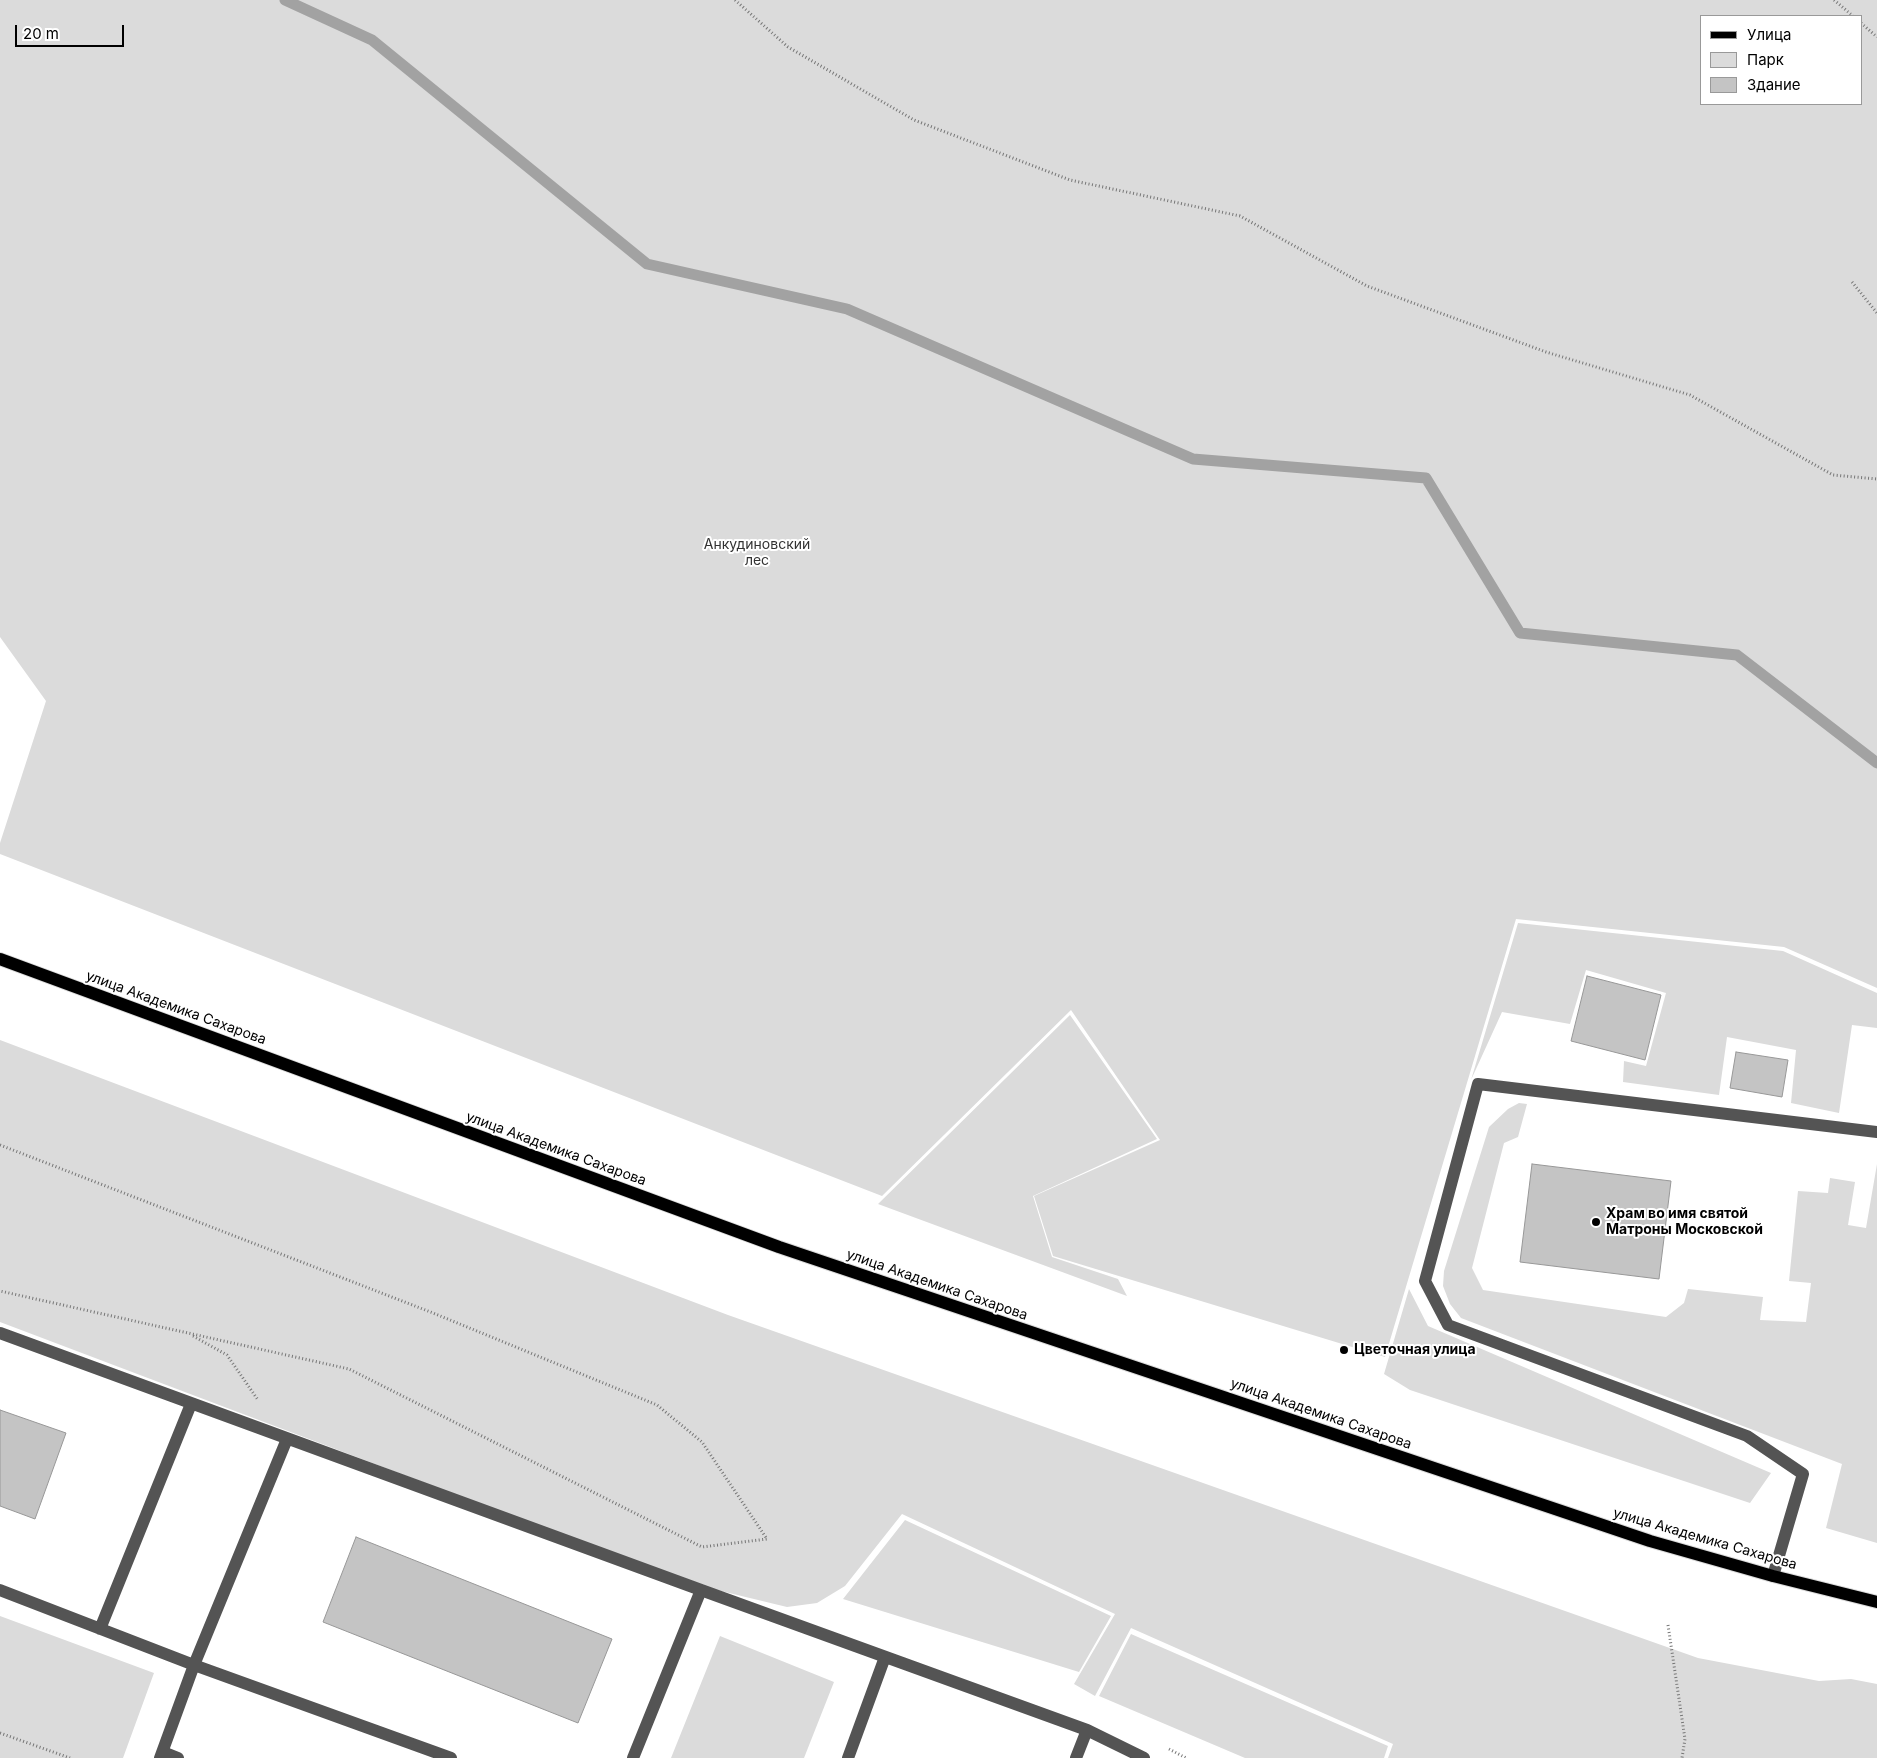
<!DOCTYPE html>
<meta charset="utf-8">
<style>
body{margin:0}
#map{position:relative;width:1877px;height:1758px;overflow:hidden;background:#fff;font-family:Inter,sans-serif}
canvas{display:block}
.legend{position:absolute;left:1700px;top:15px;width:162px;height:90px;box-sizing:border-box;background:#fff;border:1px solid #999;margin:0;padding:6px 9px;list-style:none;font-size:15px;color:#000}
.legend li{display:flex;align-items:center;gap:10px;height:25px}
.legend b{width:25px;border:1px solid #999}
.scale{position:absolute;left:15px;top:25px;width:109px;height:22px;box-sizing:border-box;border:2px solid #000;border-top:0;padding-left:6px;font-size:15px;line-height:18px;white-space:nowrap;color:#000;-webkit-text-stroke:4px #fff;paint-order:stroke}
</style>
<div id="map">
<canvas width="1877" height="1758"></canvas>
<ul class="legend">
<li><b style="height:6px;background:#000"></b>Улица</li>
<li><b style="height:14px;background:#dbdbdb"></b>Парк</li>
<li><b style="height:14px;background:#c4c4c4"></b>Здание</li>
</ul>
<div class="scale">20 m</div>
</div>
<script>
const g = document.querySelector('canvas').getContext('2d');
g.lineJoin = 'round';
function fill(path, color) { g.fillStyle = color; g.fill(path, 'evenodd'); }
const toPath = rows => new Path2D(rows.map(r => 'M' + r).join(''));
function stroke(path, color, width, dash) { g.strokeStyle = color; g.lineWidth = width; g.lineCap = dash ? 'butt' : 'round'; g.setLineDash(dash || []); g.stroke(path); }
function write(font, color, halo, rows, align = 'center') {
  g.font = font + ' Inter,sans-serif'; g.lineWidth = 4; g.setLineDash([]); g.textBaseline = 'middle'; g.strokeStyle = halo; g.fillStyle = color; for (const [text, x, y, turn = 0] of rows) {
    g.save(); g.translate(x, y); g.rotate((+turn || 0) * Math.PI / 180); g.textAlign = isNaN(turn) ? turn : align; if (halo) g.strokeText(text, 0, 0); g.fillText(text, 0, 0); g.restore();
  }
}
const green = toPath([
 [0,0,1877,0,1877,988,1784,947,1516,919,1385,1357,1053,1256,1034,1196,1160,1140,1071,1010,882,1196,0,854,0,843,46,701,0,637],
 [1701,16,1861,16,1861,104,1701,104],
 [1518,923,1783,951,1877,993,1877,1028,1852,1025,1839,1113,1791,1103,1796,1050,1727,1037,1719,1095,1623,1082,1624,1061,1646,1066,1666,993,1586,970,1570,1024,1502,1012,1471,1080],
 [1070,1015,1157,1139,1033,1196,1052,1257,1118,1279,1127,1296,878,1204],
 [0,1040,728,1315,1698,1658,1819,1681,1851,1679,1877,1684,1877,1758,1388,1758,1393,1744,1131,1628,1095,1696,1074,1684,1115,1614,902,1514,845,1586,817,1603,787,1607,692,1584,0,1322],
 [1519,1103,1527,1104,1518,1137,1504,1143,1472,1268,1483,1290,1666,1317,1684,1303,1688,1289,1763,1297,1760,1320,1806,1322,1811,1283,1789,1281,1798,1191,1828,1193,1830,1178,1855,1182,1848,1225,1866,1228,1877,1164,1877,1543,1826,1528,1842,1464,1461,1318,1450,1304,1443,1286,1444,1271,1489,1127,1508,1109],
 [1409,1289,1428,1326,1771,1473,1750,1503,1410,1390,1384,1374],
 [905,1520,1111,1616,1079,1672,843,1599],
 [0,1616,154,1673,123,1758,0,1758],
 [1131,1634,1388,1746,1384,1758,1245,1758,1099,1696],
 [720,1636,834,1682,804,1758,671,1758]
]);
const stream = toPath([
 [285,0,372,40,647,264,847,309,1193,459,1426,478,1520,633,1737,655,1877,763]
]);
const building = toPath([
 [1587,976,1661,995,1645,1060,1571,1041,1587,976],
 [1736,1052,1788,1060,1782,1097,1730,1088,1736,1052],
 [1532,1164,1671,1181,1659,1279,1520,1262,1532,1164],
 [0,1410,66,1433,35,1519,0,1506,0,1410],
 [356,1537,612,1639,578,1723,323,1622,356,1537]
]);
const path = toPath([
 [735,0,788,47,914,120,1070,180,1240,216,1367,286,1546,352,1690,395,1833,475,1877,479],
 [1834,0,1853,16],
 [1861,23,1877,37],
 [1852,282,1877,313],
 [0,1145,433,1313,657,1405,702,1442,767,1539,702,1547,349,1369,0,1291],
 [193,1336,227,1355,258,1400],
 [1668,1625,1685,1739,1682,1758],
 [0,1733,70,1758],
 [1169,1749,1186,1758]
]);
const minor = toPath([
 [0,1333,701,1590,633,1758],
 [1773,1576,1803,1474,1747,1436,1448,1325,1425,1281,1478,1084,1877,1132],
 [0,1590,194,1665,451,1758],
 [701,1590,1087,1730,1144,1758],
 [100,1629,191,1404],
 [163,1752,178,1758],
 [160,1758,194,1665,287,1439],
 [848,1758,885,1657],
 [1076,1758,1087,1730]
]);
const major = toPath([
 [0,959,779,1247,1650,1541,1773,1576,1877,1602]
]);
const markers = [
 [1596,1222,5,"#000"],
 [1344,1350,5,"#000"]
];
const parkNames = [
 ["Анкудиновский",757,545],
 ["лес",757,561]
];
const streetNames = [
 ["улица Академика Сахарова",176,1008,20],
 ["улица Академика Сахарова",556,1149,20],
 ["улица Академика Сахарова",937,1285,19],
 ["улица Академика Сахарова",1321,1414,19],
 ["улица Академика Сахарова",1705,1539,16]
];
const poiNames = [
 ["Храм во имя святой",1606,1214],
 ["Матроны Московской",1606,1230],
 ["Цветочная улица",1354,1350]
];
fill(green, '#dbdbdb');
stroke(stream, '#a2a2a2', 11);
fill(building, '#c4c4c4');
stroke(building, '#989898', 1);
stroke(major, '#dbdbdb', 14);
stroke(path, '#767676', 3, [1, 2.5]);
stroke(minor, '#545454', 12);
stroke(major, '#000', 12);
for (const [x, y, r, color] of markers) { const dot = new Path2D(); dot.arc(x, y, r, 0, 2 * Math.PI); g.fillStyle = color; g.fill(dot); stroke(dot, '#fff', 2); }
write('14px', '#323232', '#fff', parkNames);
write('14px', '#000', '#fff', streetNames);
write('bold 14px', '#000', '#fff', poiNames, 'left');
</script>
